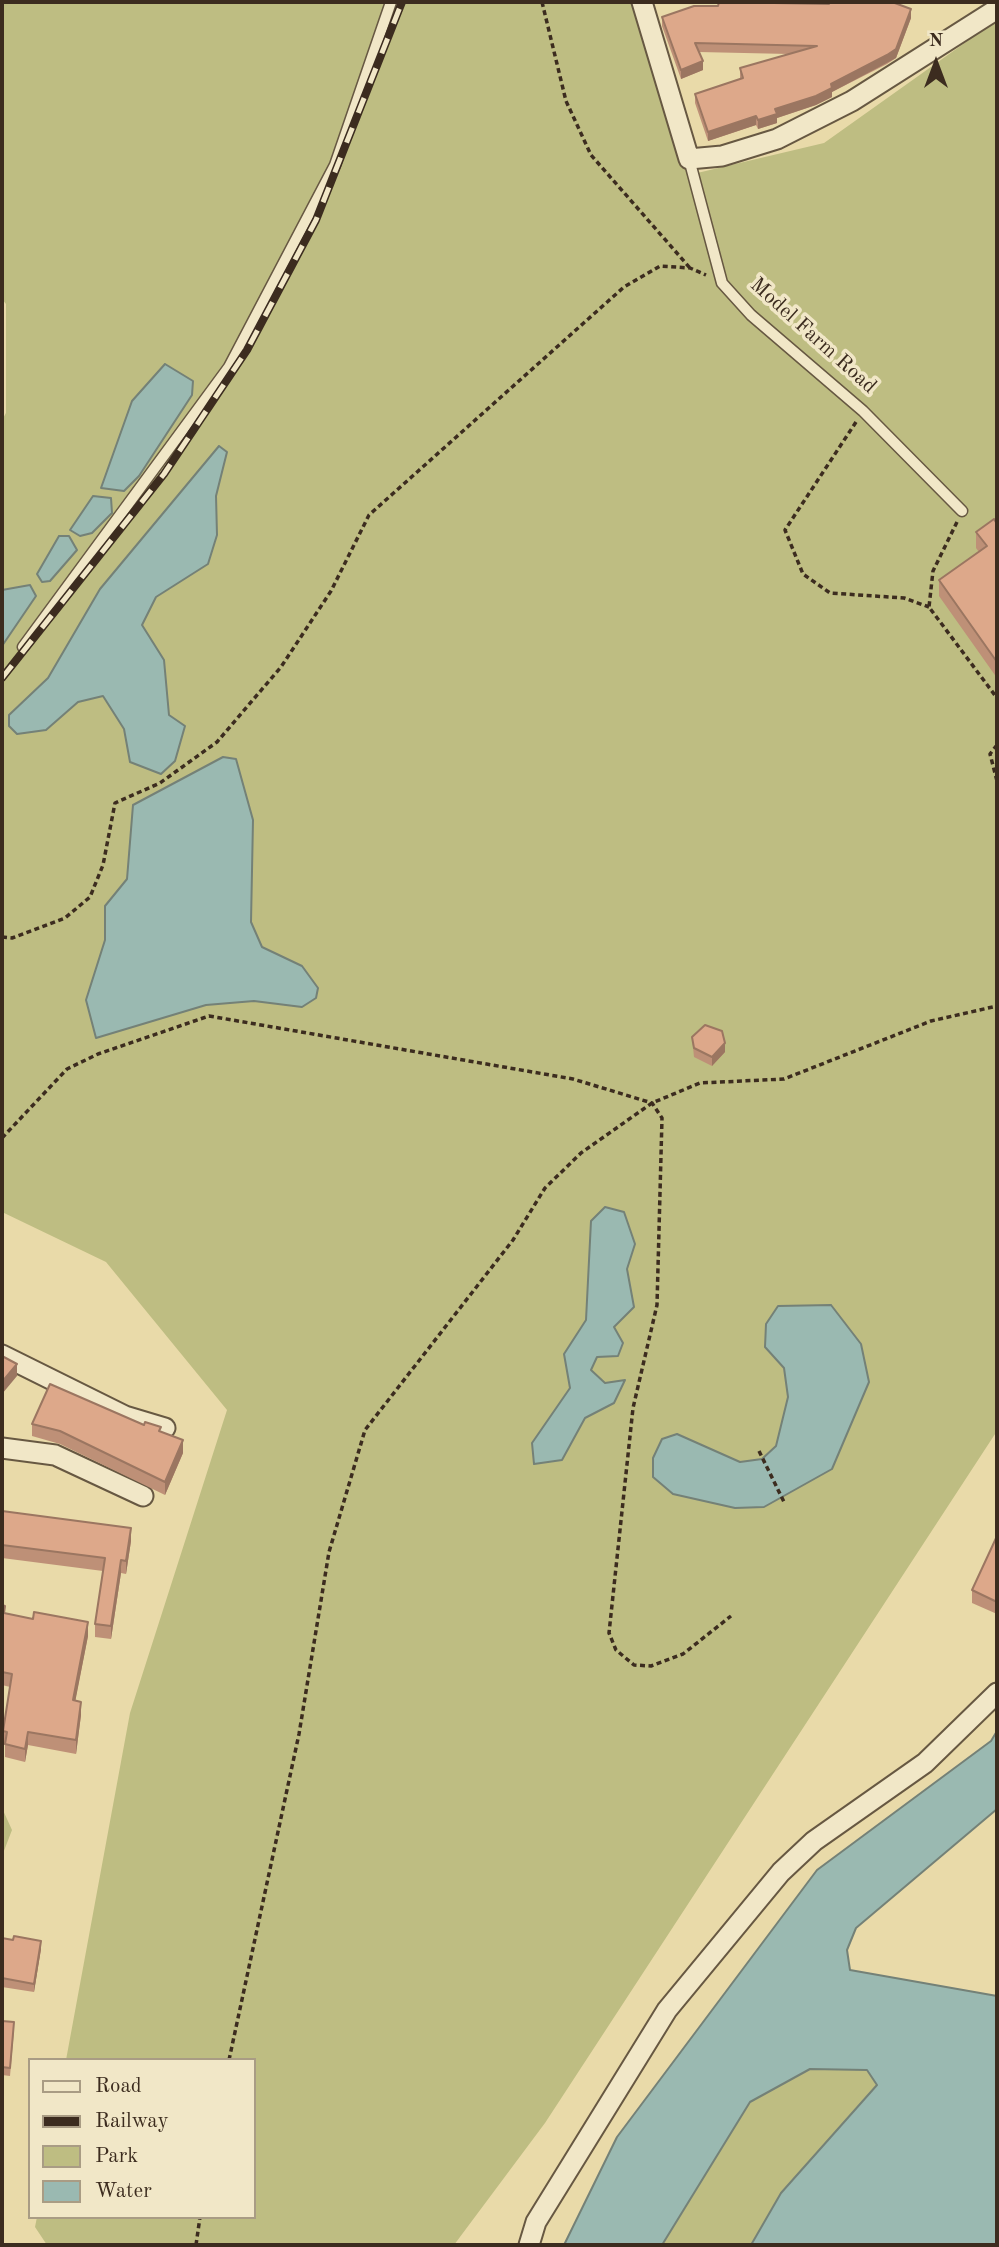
<!DOCTYPE html>
<style>
body{margin:0}
#map{position:relative;width:999px;height:2247px;overflow:hidden;background:#e9daa9;font-family:"Old Standard TT",serif}
canvas{display:block}
.frame{position:absolute;inset:0;border:4px solid #3c2c1f;pointer-events:none}
.legend{position:absolute;left:28px;top:2058px;width:228px;height:161px;box-sizing:border-box;background:#f1e7c7;border:2px solid #a99c84;margin:0;padding:9px 12px;list-style:none;font-size:21px;color:#3c2c1f}
.legend li{display:flex;align-items:center;gap:14px;height:35px}
.legend b{width:35px;border:2px solid #a99c84}
.north{position:absolute;left:901px;top:28px;width:70px;height:70px;-webkit-text-stroke:5px #f1e7c7;paint-order:stroke;rotate:0deg;font-size:19px;font-weight:700;line-height:28px;text-align:center;color:#3c2c1f}
.north::after{content:'';display:block;margin:auto;width:24px;height:32px;background:#3c2c1f;clip-path:polygon(50% 0,100% 100%,50% 72%,0 100%)}
</style>
<div id="map">
<canvas width="999" height="2247"></canvas>
<div class="frame"></div>
<ul class="legend">
<li><b style="height:9px;background:#f1e7c7"></b>Road</li>
<li><b style="height:9px;background:#3c2c1f"></b>Railway</li>
<li><b style="height:19px;background:#bebd82"></b>Park</li>
<li><b style="height:19px;background:#9ab9b1"></b>Water</li>
</ul>
<div class="north">N</div>
</div>
<script>
const g = document.querySelector('canvas').getContext('2d');
g.lineJoin = 'round';
function fill(path, color) { g.fillStyle = color; g.fill(path, 'evenodd'); }
const toPath = rows => new Path2D(rows.map(r => 'M' + r).join(''));
function stroke(path, color, width, dash) { g.strokeStyle = color; g.lineWidth = width; g.lineCap = dash ? 'butt' : 'round'; g.setLineDash(dash || []); g.stroke(path); }
function write(font, color, halo, rows, align = 'center') {
  g.font = font + ' "Old Standard TT",serif'; g.lineWidth = 7; g.setLineDash([]); g.textBaseline = 'middle'; g.strokeStyle = halo; g.fillStyle = color; for (const [text, x, y, turn = 0] of rows) {
    g.save(); g.translate(x, y); g.rotate((+turn || 0) * Math.PI / 180); g.textAlign = isNaN(turn) ? turn : align; if (halo) g.strokeText(text, 0, 0); g.fillText(text, 0, 0); g.restore();
  }
}
const green = toPath([
 [2,2,642,2,693,174,824,143,997,20,997,1431,545,2123,454,2245,47,2245,35,2227,37,2217,254,2217,254,2060,66,2060,130,1713,227,1410,106,1262,2,1212,2,420,6,413,6,304,2,299],
 [2,1808,12,1830,2,1856],
 [810,2069,867,2070,877,2085,781,2193,751,2245,662,2245,750,2102]
]);
const water = toPath([
 [165,364,193,381,192,395,139,476,124,491,101,488,132,401,165,364],
 [219,446,227,452,216,496,217,535,208,564,156,597,142,625,164,660,169,715,185,726,175,761,161,774,130,762,124,729,103,696,78,702,46,730,17,734,9,726,9,715,48,678,100,589,219,446],
 [93,496,111,498,112,513,92,533,80,536,70,530,93,496],
 [59,536,69,536,77,550,50,581,42,582,37,574,59,536],
 [30,585,36,596,2,646,2,590,30,585],
 [223,757,236,759,253,820,251,922,262,947,302,966,318,988,316,998,302,1007,254,1001,206,1005,96,1038,86,1000,105,940,105,906,127,879,133,805,223,757],
 [605,1207,624,1212,635,1244,627,1269,634,1307,614,1327,623,1343,618,1356,597,1357,591,1370,605,1383,625,1380,614,1403,585,1418,562,1460,534,1464,532,1443,570,1388,564,1354,586,1320,591,1221,605,1207],
 [831,1305,861,1344,869,1382,832,1469,764,1507,735,1508,673,1494,653,1477,653,1458,662,1439,677,1434,740,1462,762,1459,776,1446,788,1397,784,1368,765,1347,766,1324,778,1306,831,1305],
 [997,1731,997,1809,856,1928,847,1950,850,1970,997,1996,997,2245,751,2245,781,2193,877,2085,867,2070,810,2069,750,2102,662,2245,564,2245,617,2137,817,1870,991,1741,997,1731]
]);
const path = toPath([
 [542,2,566,101,591,155,690,268],
 [856,422,785,530,803,574,830,593,904,598,929,607],
 [957,522,933,571,929,607,997,698],
 [997,745,990,754,997,781],
 [2,937,12,938,65,918,90,897,103,865,115,803,160,783,217,742,281,667,331,591,369,515,624,287,660,266,690,268,706,275],
 [2,1138,67,1069,98,1054,209,1016,573,1079,652,1103,662,1118,657,1305,633,1408,609,1633,616,1650,634,1665,651,1666,683,1654,731,1616],
 [759,1451,785,1504],
 [229,2060,299,1734,329,1552,365,1430,513,1240,545,1188,581,1153,652,1103,700,1083,784,1079,931,1021,997,1006],
 [196,2245,200,2217]
]);
const lane = toPath([
 [689,159,722,283,751,315,863,411,962,511],
 [23,647,229,367,335,165,391,2]
]);
const street = toPath([
 [642,2,689,159,722,156,777,139,852,101,997,9],
 [2,1355,125,1416,165,1428],
 [2,1448,55,1455,143,1496],
 [529,2245,536,2222,667,2010,781,1872,814,1841,925,1763,997,1693]
]);
const rail = toPath([
 [2,678,164,474,247,350,316,220,402,2]
]);
const wall = toPath([
 [718,6,911,18,896,58,887,64,832,92,832,97,816,105,777,118,777,123,758,129,756,125,708,141,695,103,695,94,740,79,740,68,789,54,699,52,703,70,681,79,662,26,662,17],
 [997,524,997,678,939,596,939,580,979,552,976,548,976,532],
 [692,1037,725,1052,712,1066,694,1057],
 [32,1424,161,1432,183,1453,165,1495,60,1444,32,1436],
 [2,1511,131,1541,126,1574,121,1573,111,1639,95,1637,95,1624,103,1571,2,1558],
 [997,1536,997,1614,972,1603,972,1590],
 [2,1605,5,1614,88,1636,75,1701,81,1715,76,1754,28,1745,25,1762,5,1757,5,1745,3,1744,3,1731,10,1687,2,1685],
 [2,1938,41,1949,34,1992,2,1987],
 [2,2021,14,2031,10,2076,2,2075]
]);
const shadedWall = toPath([
 [911,9,911,18,896,58,832,92,832,97,816,105,777,118,777,123,758,129,758,120,775,109,831,84],
 [703,61,703,70,681,79,681,70],
 [756,116,756,125,708,141,708,132],
 [725,1043,725,1052,712,1066,712,1057],
 [17,1364,17,1376,2,1394,2,1382],
 [183,1440,183,1453,165,1495,165,1482],
 [131,1528,131,1541,126,1574,126,1561],
 [121,1560,121,1573,111,1639,111,1626],
 [88,1622,88,1636,73,1713,73,1700],
 [81,1702,81,1715,76,1754,76,1740],
 [28,1732,28,1745,25,1762,25,1749],
 [41,1941,41,1949,34,1992,34,1984]
]);
const building = toPath([
 [719,2,829,4,829,2,892,2,911,9,896,49,887,55,831,84,832,88,816,96,775,109,777,114,758,120,756,116,708,132,695,94,743,78,740,68,817,46,695,43,703,61,681,70,662,17,694,6,718,6,719,2],
 [994,519,997,524,997,662,939,580,987,546,976,532,994,519],
 [705,1025,722,1031,725,1043,712,1057,694,1048,692,1037,705,1025],
 [2,1356,17,1364,2,1382,2,1356],
 [50,1384,144,1425,145,1422,161,1427,159,1431,183,1440,165,1482,60,1431,32,1424,50,1384],
 [2,1511,131,1528,126,1561,121,1560,111,1626,95,1624,105,1558,2,1545,2,1511],
 [997,1536,997,1602,972,1590,997,1536],
 [2,1605,5,1606,4,1613,33,1619,34,1612,88,1622,73,1700,81,1702,76,1740,28,1732,25,1749,5,1744,7,1732,3,1731,12,1674,2,1672,2,1605],
 [14,1936,41,1941,34,1984,2,1978,2,1938,13,1940,14,1936],
 [2,2021,14,2022,10,2068,2,2067,2,2021]
]);
const streetNames = [
 ["Model Farm Road",813,336,42]
];
fill(green, '#bebd82');
fill(water, '#9ab9b1');
stroke(water, '#748177', 2);
stroke(lane, '#675842', 13);
stroke(street, '#675842', 23);
stroke(path, '#3c2c1f', 3.5, [5, 3.5]);
stroke(lane, '#f1e7c7', 10);
stroke(street, '#f1e7c7', 19);
stroke(rail, '#3c2c1f', 8);
stroke(rail, '#f1e7c7', 5, [16]);
fill(wall, '#be9077');
fill(shadedWall, '#9b7661');
fill(building, '#dda88a');
stroke(building, '#9b7661', 2);
write('21px', '#3c2c1f', '#f1e7c7', streetNames);
</script>
